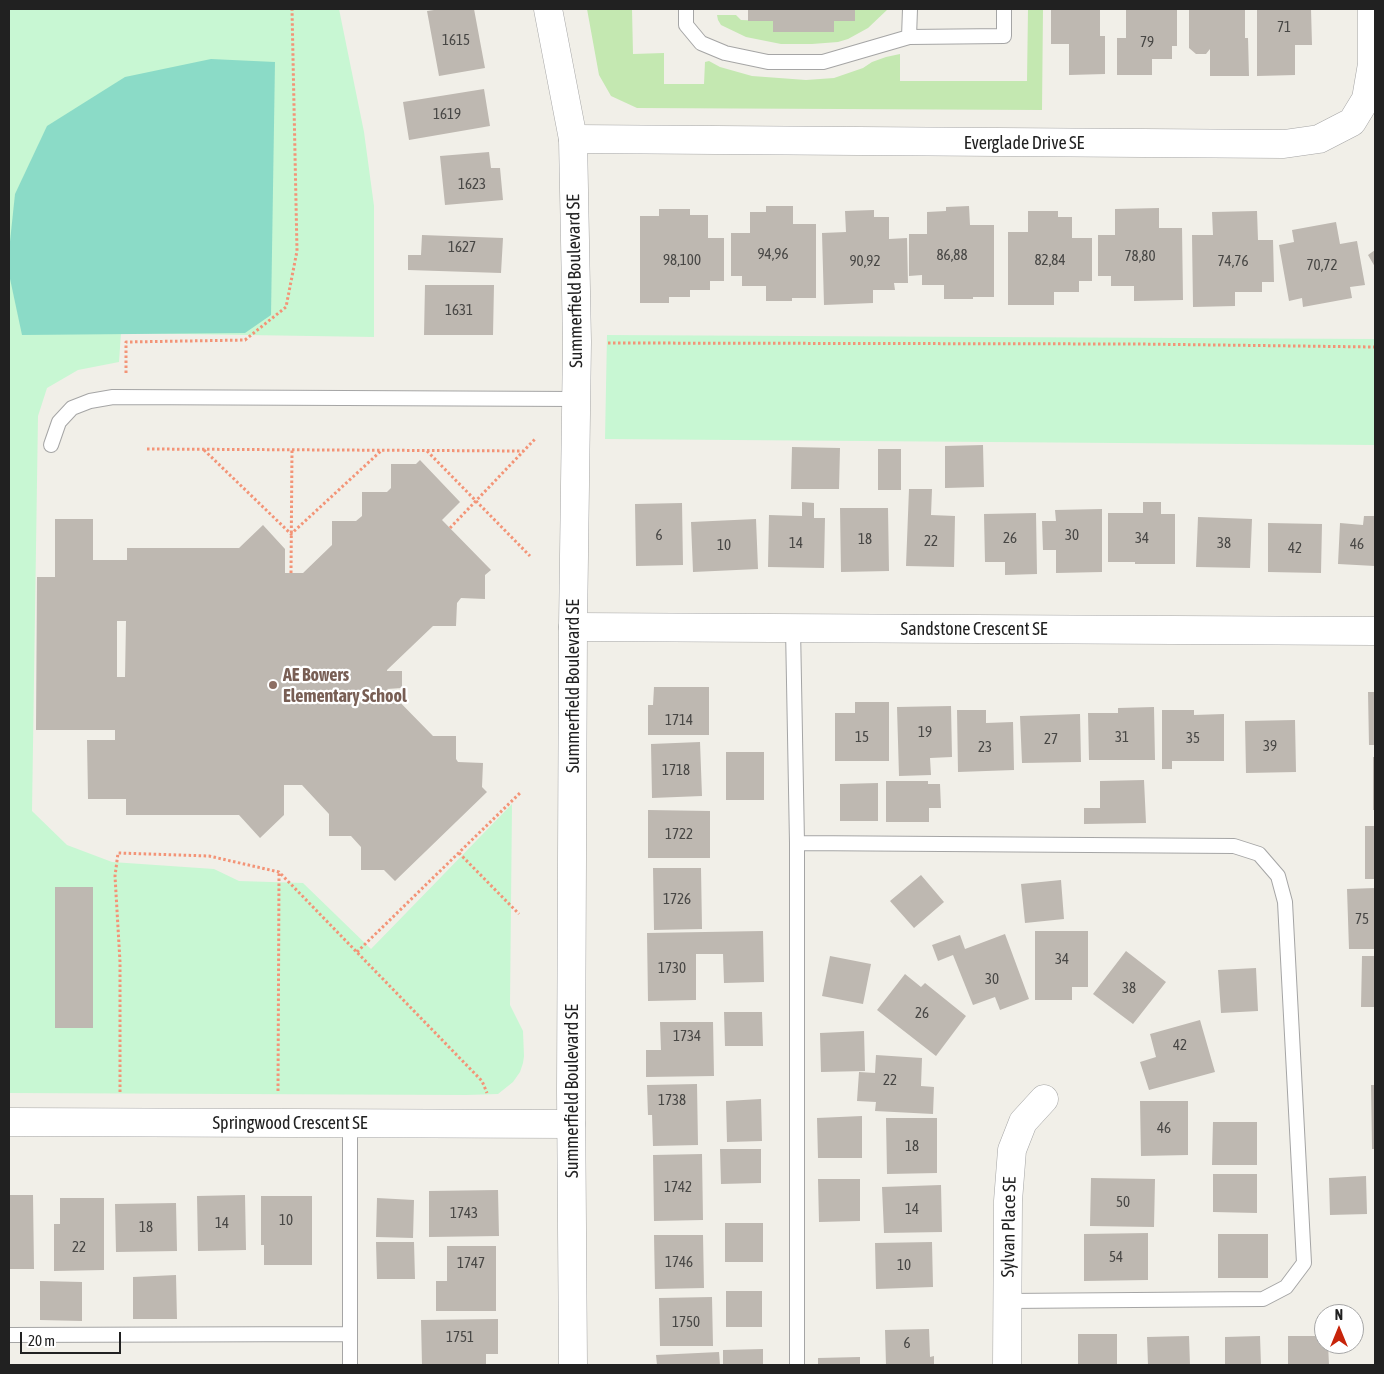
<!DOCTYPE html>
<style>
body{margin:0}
#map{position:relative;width:1384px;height:1374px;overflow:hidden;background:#f1efe8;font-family:"Asap Condensed",sans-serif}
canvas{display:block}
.frame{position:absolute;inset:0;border:10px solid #212121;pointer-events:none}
.north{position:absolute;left:1314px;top:1304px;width:50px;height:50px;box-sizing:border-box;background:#fff;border:1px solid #a6a6a6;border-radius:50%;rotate:0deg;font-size:14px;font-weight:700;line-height:20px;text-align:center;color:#212121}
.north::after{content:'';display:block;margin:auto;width:18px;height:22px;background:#c7240a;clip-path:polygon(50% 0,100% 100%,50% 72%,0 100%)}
.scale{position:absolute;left:20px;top:1332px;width:101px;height:22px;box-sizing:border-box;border:2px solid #212121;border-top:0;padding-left:6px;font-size:15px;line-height:18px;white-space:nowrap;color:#212121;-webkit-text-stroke:4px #fff;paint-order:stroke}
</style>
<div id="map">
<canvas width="1384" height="1374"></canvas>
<div class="frame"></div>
<div class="north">N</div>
<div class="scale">20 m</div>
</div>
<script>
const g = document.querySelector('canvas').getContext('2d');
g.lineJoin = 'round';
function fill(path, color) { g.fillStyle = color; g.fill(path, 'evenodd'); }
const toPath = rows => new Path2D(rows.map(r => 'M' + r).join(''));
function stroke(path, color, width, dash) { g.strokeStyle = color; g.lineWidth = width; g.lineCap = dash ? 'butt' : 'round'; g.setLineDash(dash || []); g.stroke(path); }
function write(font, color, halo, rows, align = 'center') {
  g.font = font + ' "Asap Condensed",sans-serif'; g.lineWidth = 4.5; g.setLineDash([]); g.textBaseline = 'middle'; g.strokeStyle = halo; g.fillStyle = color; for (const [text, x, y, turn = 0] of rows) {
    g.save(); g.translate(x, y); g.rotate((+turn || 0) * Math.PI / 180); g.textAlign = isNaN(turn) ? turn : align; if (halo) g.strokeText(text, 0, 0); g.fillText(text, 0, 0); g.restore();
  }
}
const grass = toPath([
 [587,9,632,9,633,54,664,53,664,84,704,84,705,62,709,61,720,67,752,76,806,80,834,78,863,68,872,62,886,57,900,54,900,81,1027,81,1028,9,1043,9,1042,110,637,108,611,96,599,75],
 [855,9,888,9,868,28,848,39,838,42,812,44,781,44,746,37,721,25,718,20,717,15,736,15,741,20,773,21,773,32,833,32,834,21,855,21]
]);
const park = toPath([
 [9,9,339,9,364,132,374,206,374,337,121,333,119,362,78,370,47,388,38,416,32,811,67,845,112,862,214,869,239,881,303,883,371,949,512,804,510,1005,523,1031,524,1056,523,1063,520,1072,513,1082,498,1094,466,1095,9,1093],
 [607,335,1375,339,1375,445,605,439]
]);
const pitch = toPath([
 [211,59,275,62,271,315,245,333,22,335,9,274,9,251,15,194,47,126,125,77]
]);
const building = toPath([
 [441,9,474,9,485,68,439,76,427,11],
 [748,9,855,9,855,21,834,21,834,32,773,32,773,21,748,21],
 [1051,9,1100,9,1100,36,1105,36,1105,74,1069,75,1069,44,1051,44],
 [1126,9,1177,9,1177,46,1172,46,1172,59,1152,59,1152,75,1117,75,1117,38,1126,38],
 [1189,9,1245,9,1245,38,1248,38,1249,76,1210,76,1210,49,1206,54,1196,54,1189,48],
 [1257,9,1311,9,1312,45,1295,45,1295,75,1257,76],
 [484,89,490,126,409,140,403,102],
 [489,152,491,168,500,168,503,200,445,205,440,156],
 [766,206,793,206,793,224,816,224,816,298,792,298,792,301,766,301,766,286,742,286,742,276,731,276,731,233,750,233,750,212,766,212],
 [969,206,970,225,994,225,994,297,973,297,973,299,944,299,944,285,922,285,922,275,909,276,909,234,927,234,927,212,946,211,946,207],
 [1159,208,1159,228,1182,228,1183,300,1134,301,1134,286,1111,286,1111,276,1098,276,1098,235,1115,235,1115,209],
 [659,209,690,209,690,215,708,215,708,238,724,238,724,281,710,281,710,290,690,290,690,297,669,297,669,303,640,303,640,216,659,216],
 [874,210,874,217,889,217,889,239,907,238,908,283,894,283,895,290,873,290,873,303,824,305,822,233,846,232,845,211],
 [1028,211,1058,211,1058,217,1072,217,1072,238,1092,238,1092,281,1079,281,1079,292,1054,292,1054,305,1008,305,1008,232,1028,232],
 [1257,211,1258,240,1273,240,1274,282,1262,282,1262,292,1235,292,1235,306,1193,307,1192,235,1213,235,1212,212],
 [1336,222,1340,244,1357,241,1365,285,1350,287,1352,298,1303,307,1302,298,1289,301,1279,245,1294,242,1292,230],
 [422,235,503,238,501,273,408,270,408,255,421,255],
 [1375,250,1375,267,1368,255],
 [425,285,494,285,493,335,424,335],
 [983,445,984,487,945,488,945,446],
 [792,447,840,448,839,489,791,489],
 [878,449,901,449,901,490,878,490],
 [420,460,460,502,442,520,491,570,485,575,485,599,461,598,457,603,456,626,433,626,387,670,387,671,402,671,402,688,387,689,433,736,456,736,456,759,458,762,483,763,482,787,487,792,395,881,384,870,361,870,361,847,351,836,329,836,329,814,302,785,284,785,284,815,260,838,239,815,126,815,126,799,88,799,87,740,115,740,115,730,36,730,37,577,55,577,55,519,93,519,93,560,127,560,127,548,239,548,263,525,285,549,285,573,303,573,332,545,332,521,356,521,362,516,362,492,387,492,391,488,391,464,416,464],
 [117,621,126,621,125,677,117,677],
 [909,489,932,489,931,515,955,516,954,567,906,566],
 [802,502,814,503,814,518,825,518,824,568,768,567,769,515,802,516],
 [1143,502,1161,502,1161,514,1175,514,1175,564,1135,564,1135,562,1108,562,1108,513,1143,513],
 [682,503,683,565,636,566,635,504],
 [840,508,888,508,889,571,841,572],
 [1102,509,1102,572,1056,573,1056,550,1043,550,1042,521,1056,521,1055,510],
 [1036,513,1037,574,1005,575,1005,562,985,562,984,514],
 [1364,516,1375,516,1375,566,1338,564,1340,523,1363,525],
 [1198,517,1252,519,1250,568,1196,567],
 [756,519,758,569,693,572,691,522],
 [1268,523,1322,524,1321,573,1268,572],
 [654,687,709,687,709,735,648,735,648,705,653,705],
 [1368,692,1375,692,1375,745,1369,745],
 [855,702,889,702,889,761,835,761,835,713,855,713],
 [951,706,952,757,930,758,931,775,899,776,897,707],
 [1154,707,1155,760,1089,760,1088,713,1118,713,1118,708],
 [957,710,986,710,986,723,1013,722,1014,770,958,772],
 [1162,710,1194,710,1194,715,1224,714,1224,761,1172,761,1172,769,1162,769],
 [1080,714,1081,762,1022,763,1020,716],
 [1295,720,1296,772,1246,773,1245,721],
 [700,742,702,796,652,798,651,744],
 [726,752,764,752,764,800,726,800],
 [1373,757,1375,757,1375,810,1373,810],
 [1144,780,1146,823,1084,824,1084,808,1100,808,1100,781],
 [886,781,928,781,928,784,940,784,941,808,929,808,929,822,886,822],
 [878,783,878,821,840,821,840,784],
 [648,810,710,811,710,858,648,858],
 [1365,826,1375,826,1375,879,1365,879],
 [653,868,701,868,702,929,654,930],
 [921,875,944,902,914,928,890,901],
 [1061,880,1064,919,1025,923,1021,884],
 [55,887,93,887,93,1028,55,1028],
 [1375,888,1375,949,1349,949,1347,889],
 [763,931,764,982,724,983,723,954,696,954,696,1000,648,1001,647,933],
 [1035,931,1088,931,1088,987,1072,987,1072,1000,1035,1000],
 [1005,934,1029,999,1000,1010,995,997,973,1005,953,955,938,961,932,945,960,935,965,949],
 [1126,951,1166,982,1133,1024,1093,994],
 [830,956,871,964,863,1004,822,996],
 [1362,956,1375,956,1375,1007,1361,1007],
 [1256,968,1258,1011,1221,1013,1218,970],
 [905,974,921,987,925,983,966,1016,936,1056,877,1010],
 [724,1012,762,1012,763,1046,725,1046],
 [1200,1020,1215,1072,1149,1090,1140,1062,1156,1057,1150,1034],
 [660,1022,713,1022,714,1076,646,1077,646,1050,661,1050],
 [864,1031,865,1071,821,1072,820,1033],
 [876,1055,922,1058,921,1086,934,1087,933,1114,875,1111,876,1102,857,1101,859,1072,875,1073],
 [697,1084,698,1145,653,1146,652,1115,648,1115,647,1085],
 [1371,1085,1375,1085,1375,1149,1372,1149],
 [761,1099,762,1141,727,1142,726,1101],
 [1140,1101,1188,1101,1188,1155,1141,1156],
 [862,1116,862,1158,818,1158,817,1118],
 [886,1118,937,1118,937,1173,887,1174],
 [1213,1122,1257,1122,1257,1165,1212,1165],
 [720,1149,761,1149,761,1183,721,1184],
 [702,1154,703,1220,654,1221,653,1155],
 [1213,1174,1257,1174,1257,1213,1213,1212],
 [1366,1176,1367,1214,1330,1215,1329,1178],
 [1091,1178,1155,1179,1154,1227,1090,1226],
 [818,1179,860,1179,860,1221,819,1222],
 [941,1185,942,1232,884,1233,882,1187],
 [498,1190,499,1236,429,1237,429,1191],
 [9,1195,33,1195,34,1269,9,1269],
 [245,1195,246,1250,198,1251,197,1196],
 [261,1196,312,1196,312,1265,264,1265,264,1245,261,1245],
 [60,1198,104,1198,104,1270,54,1271,54,1224,60,1224],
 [377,1198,414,1200,413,1238,376,1237],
 [176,1203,177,1251,116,1252,115,1204],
 [725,1223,763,1223,763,1262,725,1262],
 [1148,1233,1148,1280,1084,1281,1084,1234],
 [1218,1234,1268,1234,1268,1278,1218,1278],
 [654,1235,703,1235,704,1288,655,1289],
 [376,1242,414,1242,415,1279,377,1279],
 [932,1242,933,1287,876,1289,875,1243],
 [447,1246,496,1246,496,1311,436,1311,436,1281,447,1281],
 [176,1275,177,1319,133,1319,133,1277],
 [40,1281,82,1282,82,1321,40,1320],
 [726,1291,762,1291,762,1327,726,1327],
 [712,1297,713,1346,660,1346,659,1298],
 [498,1319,498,1354,486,1354,486,1365,422,1365,421,1320],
 [929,1329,930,1357,934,1356,934,1365,886,1365,885,1330],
 [1078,1334,1117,1334,1117,1365,1078,1365],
 [1189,1336,1190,1365,1148,1365,1147,1337],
 [1260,1336,1261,1365,1225,1365,1225,1337],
 [1288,1336,1324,1336,1324,1344,1328,1344,1329,1365,1288,1365],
 [763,1349,763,1365,723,1365,723,1350],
 [719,1352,720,1365,657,1365,656,1355],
 [860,1357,860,1365,818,1365,818,1358]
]);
const path = toPath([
 [608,343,1137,344,1375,347],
 [126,373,126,342,245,340,286,307,297,251,292,9],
 [147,449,523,451],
 [204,450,291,534,382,450],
 [427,451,530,556],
 [450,528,535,439],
 [291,573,292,450],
 [459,853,519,914],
 [357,952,520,793],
 [278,1091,279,872],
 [120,1092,120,962,115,876,118,853,209,856,279,872,482,1081,487,1093]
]);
const service = toPath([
 [686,9,686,25,701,43,725,53,768,62,823,62,909,37,910,9],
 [909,37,1004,36,1004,9],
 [51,445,59,422,72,408,90,401,113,397,576,399],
 [793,628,797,843,797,1365],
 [797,843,1234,846,1259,854,1278,876,1285,902,1304,1263,1286,1287,1263,1299,1007,1301],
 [9,1335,350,1334],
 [350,1365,350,1123]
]);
const minor = toPath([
 [573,139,1284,144,1319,139,1352,122,1366,99,1372,64,1372,9],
 [573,627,1375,631],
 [9,1122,571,1124],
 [1007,1365,1008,1201,1012,1150,1023,1122,1044,1099]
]);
const tertiary = toPath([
 [548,9,573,139,577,342,573,627,571,1091,573,1365]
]);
const markers = [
 [273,685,5,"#8d6e63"]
];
const numberNames = [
 ["71",1284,27],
 ["1615",456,40],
 ["79",1147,42],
 ["1619",447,114],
 ["1623",472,184],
 ["1627",462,247],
 ["94,96",773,254],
 ["86,88",952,255],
 ["78,80",1140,256],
 ["98,100",682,260],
 ["82,84",1050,260],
 ["90,92",865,261],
 ["74,76",1233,261],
 ["70,72",1322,265],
 ["1631",459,310],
 ["6",659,535],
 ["30",1072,535],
 ["26",1010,538],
 ["34",1142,538],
 ["18",865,539],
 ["22",931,541],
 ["14",796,543],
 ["38",1224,543],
 ["46",1357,544],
 ["10",724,545],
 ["42",1295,548],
 ["1714",679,720],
 ["19",925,732],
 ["15",862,737],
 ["31",1122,737],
 ["35",1193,738],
 ["27",1051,739],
 ["39",1270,746],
 ["23",985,747],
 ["1718",676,770],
 ["1722",679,834],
 ["1726",677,899],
 ["75",1362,919],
 ["34",1062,959],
 ["1730",672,968],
 ["30",992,979],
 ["38",1129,988],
 ["26",922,1013],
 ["1734",687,1036],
 ["42",1180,1045],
 ["22",890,1080],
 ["1738",672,1100],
 ["46",1164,1128],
 ["18",912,1146],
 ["1742",678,1187],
 ["50",1123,1202],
 ["14",912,1209],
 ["1743",464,1213],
 ["10",286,1220],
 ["14",222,1223],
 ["18",146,1227],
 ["22",79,1247],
 ["54",1116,1257],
 ["1746",679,1262],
 ["1747",471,1263],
 ["10",904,1265],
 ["1750",686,1322],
 ["1751",460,1337],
 ["6",907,1343]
];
const streetNames = [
 ["Everglade Drive SE",1024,143],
 ["Summerfield Boulevard SE",575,281,-91],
 ["Sandstone Crescent SE",974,629],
 ["Summerfield Boulevard SE",573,686,-90],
 ["Summerfield Boulevard SE",572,1091,-90],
 ["Springwood Crescent SE",290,1123],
 ["Sylvan Place SE",1009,1227,-89]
];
const educationNames = [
 ["AE Bowers",283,675],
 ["Elementary School",283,696]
];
fill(grass, '#c4e8b1');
fill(park, '#c8f7d3');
fill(pitch, '#8bdbc7');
fill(building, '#beb8b1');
stroke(service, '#a5a5a5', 16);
stroke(minor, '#a5a5a5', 29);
stroke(tertiary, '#a5a5a5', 29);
stroke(path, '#f39477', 3, [2.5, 2.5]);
stroke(service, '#fff', 14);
stroke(minor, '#fff', 28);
stroke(tertiary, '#fff', 28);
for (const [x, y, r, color] of markers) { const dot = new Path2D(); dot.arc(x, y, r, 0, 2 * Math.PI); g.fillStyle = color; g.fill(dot); stroke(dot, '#fff', 2); }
write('15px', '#484745', null, numberNames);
write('18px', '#212121', '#fff', streetNames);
write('bold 18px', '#785e54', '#fff', educationNames, 'left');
</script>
